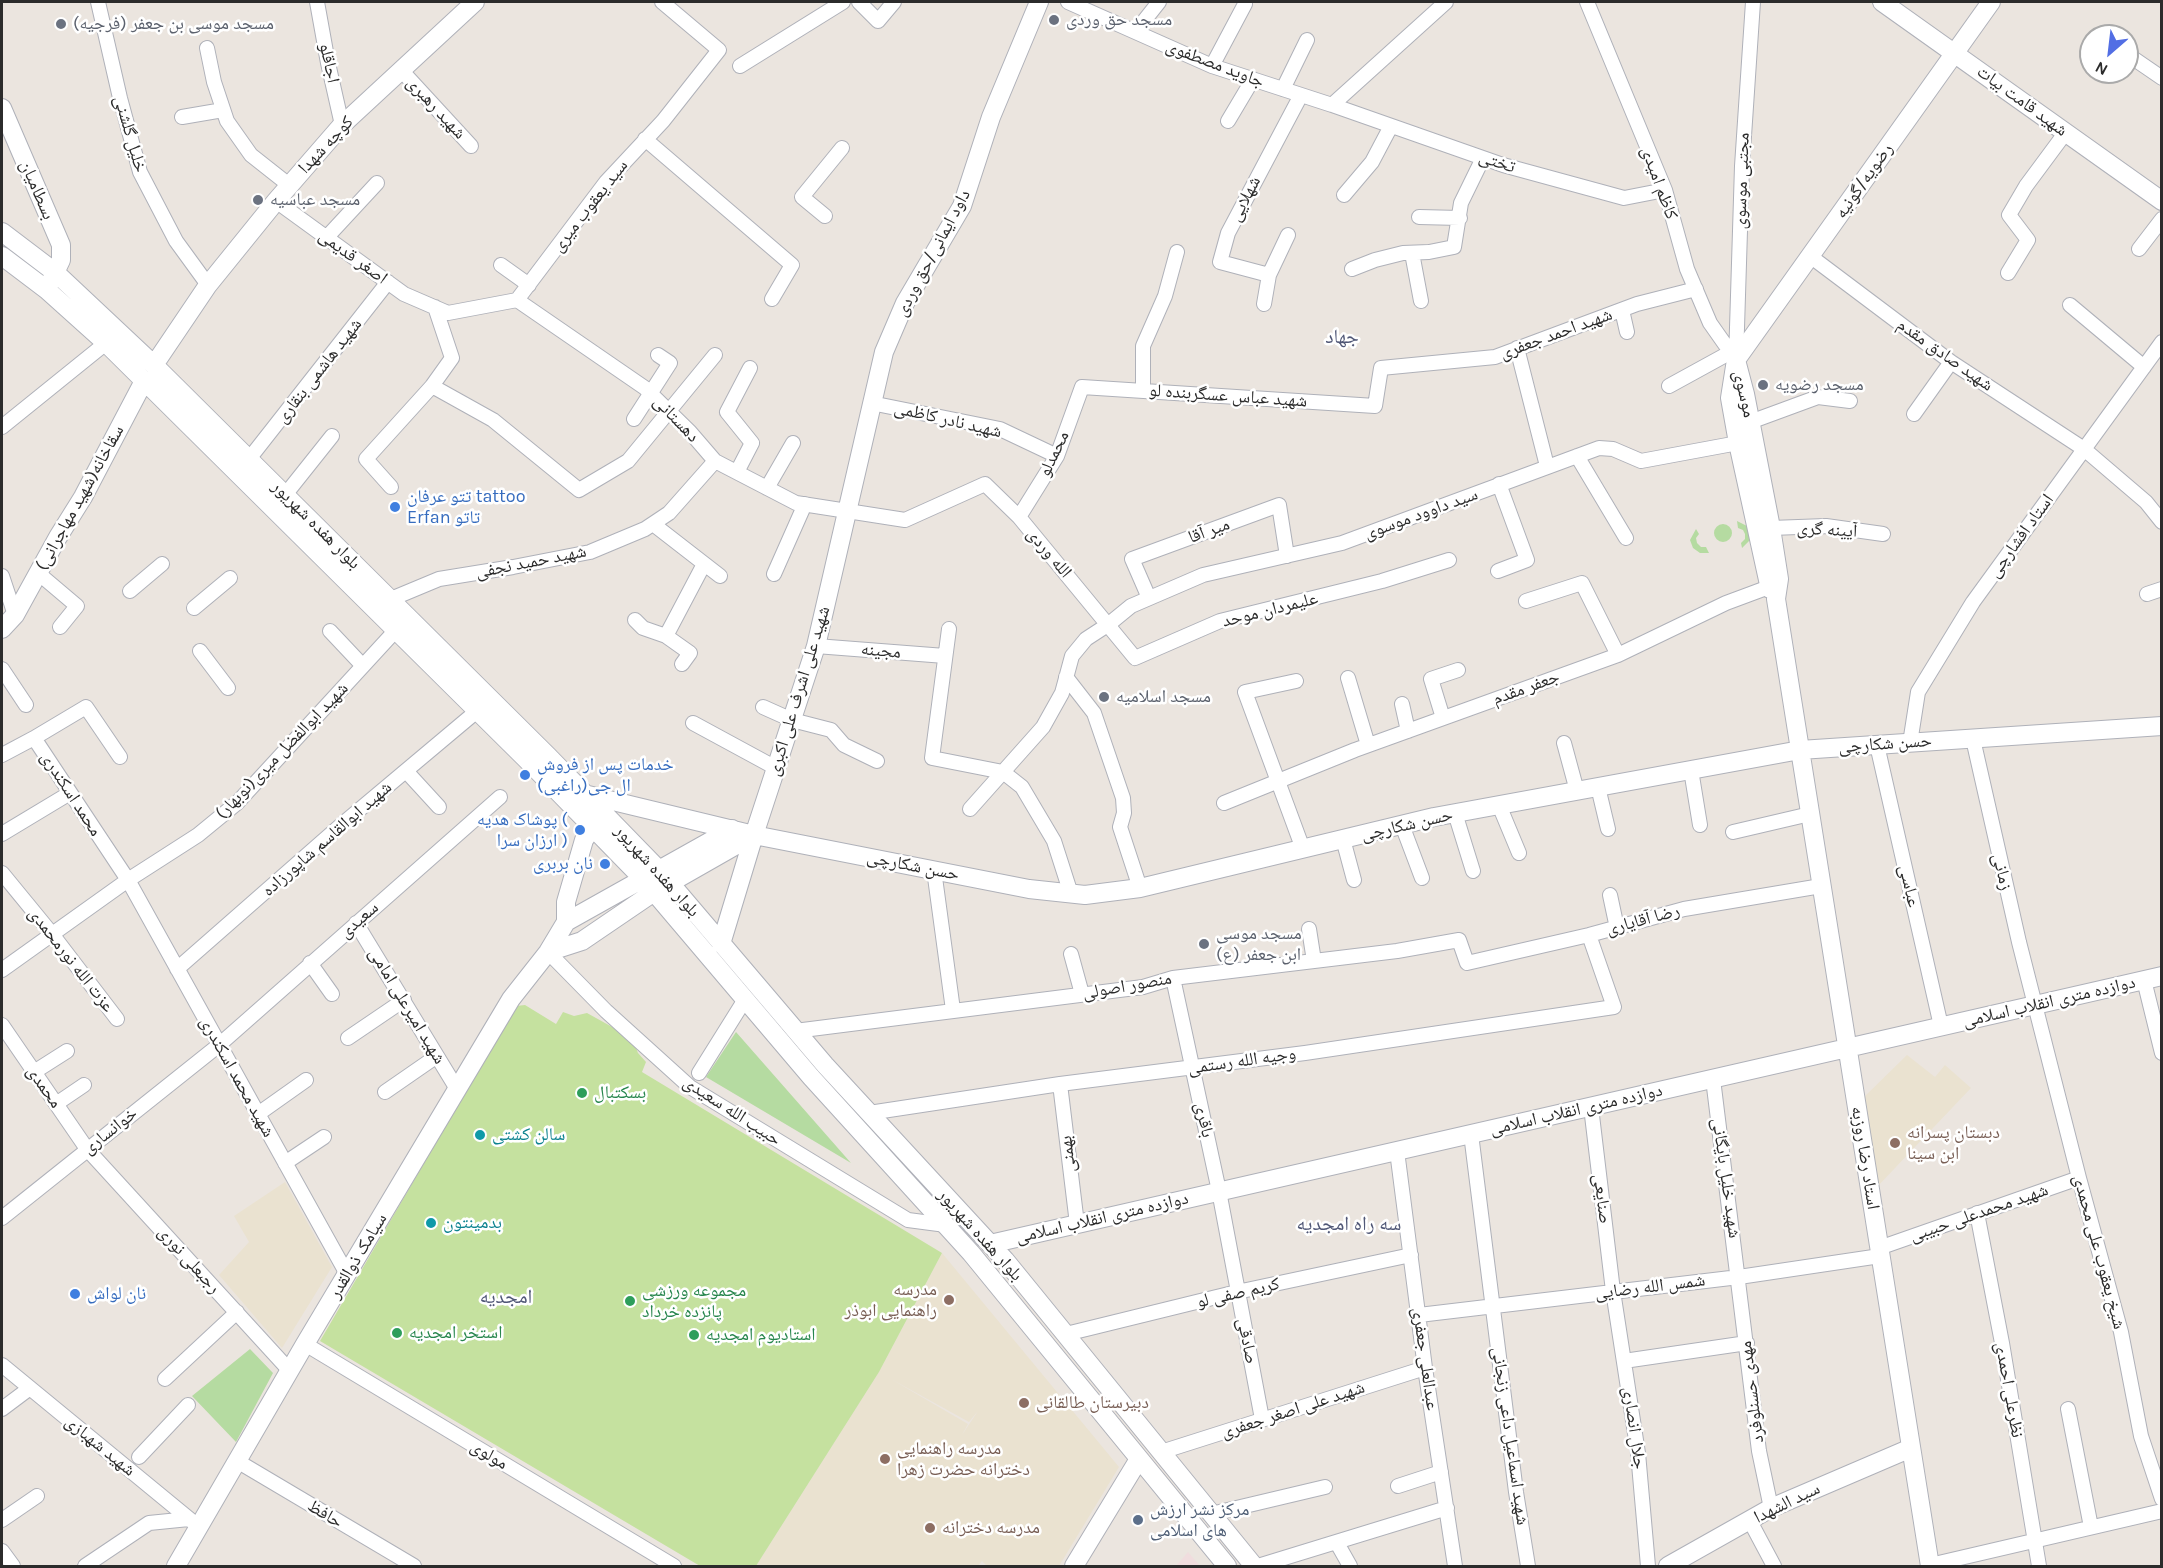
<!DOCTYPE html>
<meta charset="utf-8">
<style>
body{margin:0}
#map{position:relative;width:2163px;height:1568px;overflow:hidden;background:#ebe5df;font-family:Karla,sans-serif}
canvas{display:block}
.frame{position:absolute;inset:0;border:3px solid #2b2b2b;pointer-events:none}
.north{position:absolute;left:2079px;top:24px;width:60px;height:60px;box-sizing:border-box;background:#fff;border:2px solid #aaa;border-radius:50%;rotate:208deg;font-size:16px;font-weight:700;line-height:24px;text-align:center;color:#2b2b2b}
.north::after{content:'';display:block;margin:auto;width:21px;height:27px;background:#526ee4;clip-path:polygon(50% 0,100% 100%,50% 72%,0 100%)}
</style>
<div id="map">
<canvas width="2163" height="1568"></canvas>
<div class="frame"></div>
<div class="north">N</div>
</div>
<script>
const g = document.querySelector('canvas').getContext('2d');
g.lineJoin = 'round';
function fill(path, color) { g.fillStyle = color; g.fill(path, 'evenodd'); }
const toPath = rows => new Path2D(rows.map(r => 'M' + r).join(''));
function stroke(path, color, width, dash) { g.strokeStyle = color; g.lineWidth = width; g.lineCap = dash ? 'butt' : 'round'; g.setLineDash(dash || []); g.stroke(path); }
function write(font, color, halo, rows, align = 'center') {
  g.font = font + ' Karla,"Noto Naskh Arabic",sans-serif'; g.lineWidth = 5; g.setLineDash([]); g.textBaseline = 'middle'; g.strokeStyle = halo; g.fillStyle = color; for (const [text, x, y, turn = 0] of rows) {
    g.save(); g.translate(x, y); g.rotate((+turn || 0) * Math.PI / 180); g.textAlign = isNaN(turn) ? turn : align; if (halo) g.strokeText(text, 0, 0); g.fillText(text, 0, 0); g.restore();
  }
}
const education = toPath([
 [1907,1055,1935,1077,1945,1065,1971,1088,1877,1187,1862,1099],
 [285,1182,332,1267,282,1348,219,1275,249,1242,234,1216],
 [942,1253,1119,1467,1059,1566,987,1566,982,1561,978,1566,756,1566,879,1372],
 [891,1379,969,1422,978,1411,962,1435,968,1424]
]);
const medical = toPath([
 [1188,1552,1200,1566,1176,1566]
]);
const green = toPath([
 [1737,521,1749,527,1751,539,1742,548,1741,543,1745,539,1745,534,1743,530,1738,528],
 '1714 533a9 9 0 1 1 18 0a9 9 0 1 1-18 0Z',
 [1696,529,1699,534,1696,538,1697,543,1701,547,1706,547,1709,553,1700,553,1693,548,1690,540],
 [736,1032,851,1163,706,1077],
 [250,1349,273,1373,236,1442,192,1396]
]);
const pitch = toPath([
 [525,1005,556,1024,563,1012,574,1016,587,1013,632,1038,638,1053,646,1062,642,1072,942,1253,879,1372,756,1566,700,1566,320,1341,516,1006]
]);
const street = toPath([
 [98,2,120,98,140,172,176,241,208,285],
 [317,2,328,63,342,125],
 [859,2,878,21,894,2],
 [1068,2,1212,66,1332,105,1503,165,1624,198,1665,190],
 [1587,2,1665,190,1687,269,1710,323,1736,360],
 [1136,31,1159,2],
 [207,48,214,82,227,121,251,155,289,185],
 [2127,54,2162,78],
 [740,66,843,2],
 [1212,66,1245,4],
 [401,70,471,146],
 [1283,89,1307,40],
 [1332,105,1446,2],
 [182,117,223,110],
 [1228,121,1253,79],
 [645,139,792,265,772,299],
 [1344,195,1372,162,1391,126],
 [276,201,404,294,448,313,517,300,606,182,663,121,719,50,662,2],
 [825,216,802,197,842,148],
 [1419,217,1460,218],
 [327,237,377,183],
 [2139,249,2162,219],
 [1412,253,1421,301],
 [1810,256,1951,362,2084,449,2146,502,2162,522],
 [501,265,529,285],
 [1352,269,1375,260,1403,253,1429,252,1454,247,1461,203,1483,158],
 [2008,273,2028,240,2009,215,2026,186,2066,132],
 [1269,275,1220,262,1228,233,1301,95],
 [517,300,645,388,690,432,715,461,796,503,905,520,985,484,1019,517,1135,658,1220,621,1382,581,1449,560],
 [1264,304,1269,275,1288,235],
 [2070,305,2144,367],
 [1622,310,1627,332],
 [1517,348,1547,466],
 [1736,360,1742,166,1753,2],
 [432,386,493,420,579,490,628,461,715,355],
 [1669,386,1731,352],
 [1143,391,1143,346,1165,296,1177,252],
 [871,403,1000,429,1057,456],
 [1914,414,1951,362],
 [634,419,670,363,658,355],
 [1750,422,1818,397,1850,401],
 [2,427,106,343],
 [1577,456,1626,538],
 [249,459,388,282],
 [737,472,752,443,727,412,750,368],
 [391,487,366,459,432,386,452,358,435,307],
 [767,488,793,443],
 [285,495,332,436],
 [1019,517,1057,456,1082,387,1375,406,1381,368,1495,357,1637,304,1696,289],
 [653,524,720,576],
 [1771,528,1826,526,1883,534],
 [1498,571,1527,560,1499,484],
 [38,573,77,606,60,627],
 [774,574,805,504],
 [2,576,15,615],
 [130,591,162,564],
 [2147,594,2162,589],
 [1149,598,1132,559,1279,505,1287,556],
 [391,599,439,579,513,567,590,552,645,529,669,513,715,461],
 [1526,601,1582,583,1618,655],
 [194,608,230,578],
 [635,620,643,628,666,636,690,653,682,664],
 [949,629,932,758,1003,772,1022,787,1054,841,1071,894],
 [330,631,363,666],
 [666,636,704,564],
 [816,646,945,656],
 [200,651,228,688],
 [2,669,26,705],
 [1066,677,1094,713,1123,798,1124,813,1120,827,1140,888],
 [1348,678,1368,745],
 [1296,681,1245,692,1303,849],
 [1402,704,1408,731],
 [763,707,792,720,831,730,844,745,877,761],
 [1443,718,1431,679,1458,670],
 [693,723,776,768],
 [34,738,86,707,120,757],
 [1973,739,2019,942,2079,1178,2121,1332,2141,1436,2162,1499],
 [1564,743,1577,791],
 [1910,743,1918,692,1973,602,2162,342],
 [1877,745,1941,1026],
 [2,755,34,738,128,880,347,1274],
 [1691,770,1700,825],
 [406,771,439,807],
 [1598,787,1608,829],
 [1224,803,1355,750,1618,655,1726,603,1769,587],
 [1499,805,1519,853],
 [970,809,1043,727,1062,693,1072,656,1086,639,1109,624,1131,606,1203,575,1342,543,1599,448,1613,449,1641,461,1738,443],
 [1455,813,1473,871],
 [1402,825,1422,878],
 [1733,832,1810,814],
 [2,834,70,793],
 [1343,839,1354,880],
 [934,870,953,1010],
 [2,873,52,934,117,1019],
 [1610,895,1617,928],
 [356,923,457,1089],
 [1309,929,1314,961],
 [548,952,606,1011,690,1087,908,1220,946,1225],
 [1071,954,1082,994],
 [310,963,332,994],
 [177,969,340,826,477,711],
 [2,970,128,880,198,835,237,803,396,630],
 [1173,978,1219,1191,1262,1419],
 [2144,980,2162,1053],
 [2,1025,87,1149,290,1371],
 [795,1031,1143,987,1173,978,1397,951,1459,940,1467,963,1589,935,1684,909,1821,886],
 [348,1038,404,1000],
 [34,1072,67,1051],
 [699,1073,744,1001],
 [1713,1079,1759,1451,1771,1508],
 [1060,1084,1077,1224],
 [385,1092,437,1056],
 [56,1104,84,1085],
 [1591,1107,1613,1291,1638,1453,1648,1566],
 [869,1113,1060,1084,1305,1053,1614,1007,1589,935],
 [258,1114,306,1080],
 [1471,1134,1516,1492,1528,1566],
 [1397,1151,1425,1368,1455,1566],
 [285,1163,324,1137],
 [1977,1213,2002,1343,2039,1566],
 [2,1218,219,1045,500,797],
 [1879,1248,2079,1178],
 [1419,1315,1739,1277,1880,1256],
 [1066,1334,1237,1292,1411,1255],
 [305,1344,674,1566],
 [1624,1361,1747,1343],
 [2,1365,199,1527],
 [165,1379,237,1312],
 [2,1409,30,1388],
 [2068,1409,2091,1527],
 [1161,1452,1425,1368],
 [139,1457,188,1405],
 [237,1461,414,1566],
 [1398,1486,1441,1472],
 [1211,1514,1325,1487],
 [2,1520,37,1496],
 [1750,1521,1774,1566],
 [1337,1543,1350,1566],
 [2,1551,13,1566],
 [1930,1565,2162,1511],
 [85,1566,149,1523,189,1519],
 [1258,1566,1447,1508]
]);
const secondary = toPath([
 [1882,2,2162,201],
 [2,108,61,245,61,260,50,283],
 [2,232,56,273,154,365,548,756,659,870,825,1065,1005,1260,1254,1566],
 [2,256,47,290,106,343,527,760,643,879,811,1077,971,1253,1227,1566],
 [1736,360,1745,394,1771,528,1779,579,1776,599,1930,1566],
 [154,365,208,285,276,201,342,125,475,2],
 [1770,589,1738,443,1730,398,1736,360,1991,2],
 [2,629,15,615,58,537,83,497,144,381],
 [588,795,754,835,1029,889,1085,895,1140,888,1434,817,1800,750,2162,726],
 [566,922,566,902,584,840,593,827],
 [721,944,754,835,816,646,884,352,905,303,962,206,991,117,1039,2],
 [548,952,582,941,654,892,754,835],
 [990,1244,2162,976],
 [176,1566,305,1344,511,999,548,952,566,922,732,829],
 [1074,1566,1139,1459],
 [1668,1566,1771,1508,1911,1448]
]);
const markers = [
 [1054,20,6,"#6b7280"],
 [61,24,6,"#6b7280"],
 [258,200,6,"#6b7280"],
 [1763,385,6,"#6b7280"],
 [395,507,6,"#3f7fe0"],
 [1104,697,6,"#6b7280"],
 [525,775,6,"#3f7fe0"],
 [580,830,6,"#3f7fe0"],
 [605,864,6,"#3f7fe0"],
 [1204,944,6,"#6b7280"],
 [582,1093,6,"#2e9e5b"],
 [480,1135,6,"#0f9aa8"],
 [1895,1143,6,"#8d6e63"],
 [431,1223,6,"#0f9aa8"],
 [75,1294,6,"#3f7fe0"],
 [949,1300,6,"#8d6e63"],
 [630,1301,6,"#2e9e5b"],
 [397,1333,6,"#2e9e5b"],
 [694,1335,6,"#2e9e5b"],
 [1024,1403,6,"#8d6e63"],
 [885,1459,6,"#8d6e63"],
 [1138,1520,6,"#5c6f8a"],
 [930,1528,6,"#8d6e63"]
];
const worshipNames = [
 ["مسجد حق وردی",1066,20],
 ["مسجد موسی بن جعفر (فرجیه)",73,24],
 ["مسجد عباسیه",270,200],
 ["مسجد رضویه",1775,385],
 ["مسجد اسلامیه",1116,697],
 ["مسجد موسی",1216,934],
 ["ابن جعفر (ع)",1216,955]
];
const streetNames = [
 ["اجاقلو",329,63,78],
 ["جاوید مصطفوی",1215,64,21],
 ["شهید قامت بیات",2022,101,36],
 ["شهید رهبری",436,108,47],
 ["خلیل گلشنی",130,134,74],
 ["کوچه شهدا",326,145,-47],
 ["تختی",1497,162,18],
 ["مجتبی موسوی",1742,181,-88],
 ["رضویه/گونیه",1864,181,-55],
 ["کاظم امیدی",1659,183,70],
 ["بسطامیان",37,190,67],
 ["شهلایی",1245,199,-63],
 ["سید یعقوب میری",590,206,-52],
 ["داود ایمانی/حق وردی",933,253,-62],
 ["اصغر قدیمی",353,257,36],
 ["شهید احمد جعفری",1556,334,-20],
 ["شهید صادق مقدم",1945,355,35],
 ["شهید هاشمی بنقاری",319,371,-52],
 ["موسوی",1744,394,77],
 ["شهید عباس عسگربنده لو",1228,396,4],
 ["دهستانی",676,419,46],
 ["شهید نادر کاظمی",948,420,13],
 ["محمدلو",1054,454,-64],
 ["سقاخانه(شهید مهاجرانی)",80,498,-61],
 ["سید داوود موسوی",1421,514,-20],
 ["بلوار هفده شهریور",316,525,45],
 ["آیینه گری",1827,530,3],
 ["میر آقا",1209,531,-20],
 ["استاد افشارچی",2021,536,-54],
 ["الله وردی",1049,553,50],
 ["شهید حمید نجفی",531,562,-11],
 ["علیمردان موحد",1270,610,-14],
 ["مجینه",881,651,5],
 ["جعفر مقدم",1526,688,-20],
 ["شهید علی اشرف علی اکبری",799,691,-73],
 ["حسن شکارچی",1885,744,-4],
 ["شهید ابوالفضل میری(نوبهار)",282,751,-46],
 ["محمد اسکندری",71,794,57],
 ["حسن شکارچی",1407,825,-13],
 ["شهید ابوالقاسم شاپورزاده",327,839,-41],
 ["حسن شکارچی",913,866,11],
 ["بلوار هفده شهریور",657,871,48],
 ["زمانی",2002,872,77],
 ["عباسی",1909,886,77],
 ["سعیدی",359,920,-41],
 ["رضا آقایاری",1643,920,-15],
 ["عزت الله نورمحمدی",71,960,52],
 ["منصور اصولی",1127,986,-10],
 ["دوازده متری انقلاب اسلامی",2049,1002,-13],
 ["شهید امیرعلی امامی",407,1006,59],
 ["وجیه الله رستمی",1242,1061,-8],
 ["شهید محمد اسکندری",237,1077,61],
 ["محمدی",44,1087,55],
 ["دوازده متری انقلاب اسلامی",1576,1110,-13],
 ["حبیب الله سعیدی",732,1111,33],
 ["باقری",1204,1120,78],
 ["خوانساری",110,1131,-38],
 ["بهمنی",1068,1154,-97],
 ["استاد رضا روزبه",1865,1158,81],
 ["شهید خلیل بایگانی",1726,1178,82],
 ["صنایعی",1602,1199,83],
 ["شهید محمدعلی حبیبی",1979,1213,-19],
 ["دوازده متری انقلاب اسلامی",1102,1218,-13],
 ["بلوار هفده شهریور",980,1235,48],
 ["شیخ یعقوب علی محمدی",2099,1252,75],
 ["سیامک ذوالقدر",358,1256,-59],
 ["رجبعلی نوری",189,1260,48],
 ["شمس الله رضایی",1650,1287,-7],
 ["کریم صفی لو",1238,1293,-13],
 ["صادقی",1247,1341,79],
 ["عبدالعلی جعفری",1425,1359,82],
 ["نظرعلی احمدی",2009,1390,80],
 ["مهدی حسنلوفرد",1752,1392,-97],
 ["شهید علی اصغر جعفری",1293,1410,-18],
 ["جلال انصاری",1634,1428,82],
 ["شهید اسماعیل داعی زنجانی",1510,1436,82],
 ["شهید شهبازی",100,1446,39],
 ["مولوی",489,1455,31],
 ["سید الشهدا",1787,1503,-26],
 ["حافظ",325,1514,31]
];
const shopNames = [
 ["تتو عرفان tattoo",407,497],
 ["Erfan تاتو",407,518],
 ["خدمات پس از فروش",537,765],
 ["ال جی(راغبی)",537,786],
 ["پوشاک هدیه (",568,820,"right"],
 ["ارزان سرا )",568,841,"right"],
 ["نان بربری",593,864,"right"],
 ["نان لواش",87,1294]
];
const leisureNames = [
 ["بسکتبال",594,1093],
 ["مجموعه ورزشی",642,1291],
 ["پانزده خرداد",642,1312],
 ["استخر امجدیه",409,1333],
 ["استادیوم امجدیه",706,1335]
];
const educationNames = [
 ["دبستان پسرانه",1907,1133],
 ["ابن سینا",1907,1154],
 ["مدرسه",937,1290,"right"],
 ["راهنمایی ابوذر",937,1311,"right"],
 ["دبیرستان طالقانی",1036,1403],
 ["مدرسه راهنمایی",897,1449],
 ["دخترانه حضرت زهرا",897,1470],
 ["مدرسه دخترانه",942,1528]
];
const cultureNames = [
 ["سالن کشتی",492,1135],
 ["بدمینتون",443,1223]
];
const serviceNames = [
 ["مرکز نشر ارزش",1150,1510],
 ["های اسلامی",1150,1531]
];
const neighbourhoodNames = [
 ["جهاد",1342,337],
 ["سه راه امجدیه",1349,1224],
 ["امجدیه",506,1297]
];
fill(education, '#eae2d0');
fill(medical, '#f0ddde');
fill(green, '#b5dba1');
fill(pitch, '#c5e19f');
stroke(street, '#afb1b9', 16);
stroke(secondary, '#afb1b9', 20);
stroke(street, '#fff', 14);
stroke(secondary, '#fff', 18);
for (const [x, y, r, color] of markers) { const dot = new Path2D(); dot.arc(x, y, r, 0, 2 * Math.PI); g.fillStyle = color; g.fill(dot); stroke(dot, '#fff', 2); }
write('18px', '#5b616d', '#fff', worshipNames, 'left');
write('18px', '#2b2b2b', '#fff', streetNames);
write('18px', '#366cbe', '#fff', shopNames, 'left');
write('18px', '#27864d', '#fff', leisureNames, 'left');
write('18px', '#785e54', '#fff', educationNames, 'left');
write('18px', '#0d838f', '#fff', cultureNames, 'left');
write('18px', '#4e5e75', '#fff', serviceNames, 'left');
write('20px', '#505776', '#fff', neighbourhoodNames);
</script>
